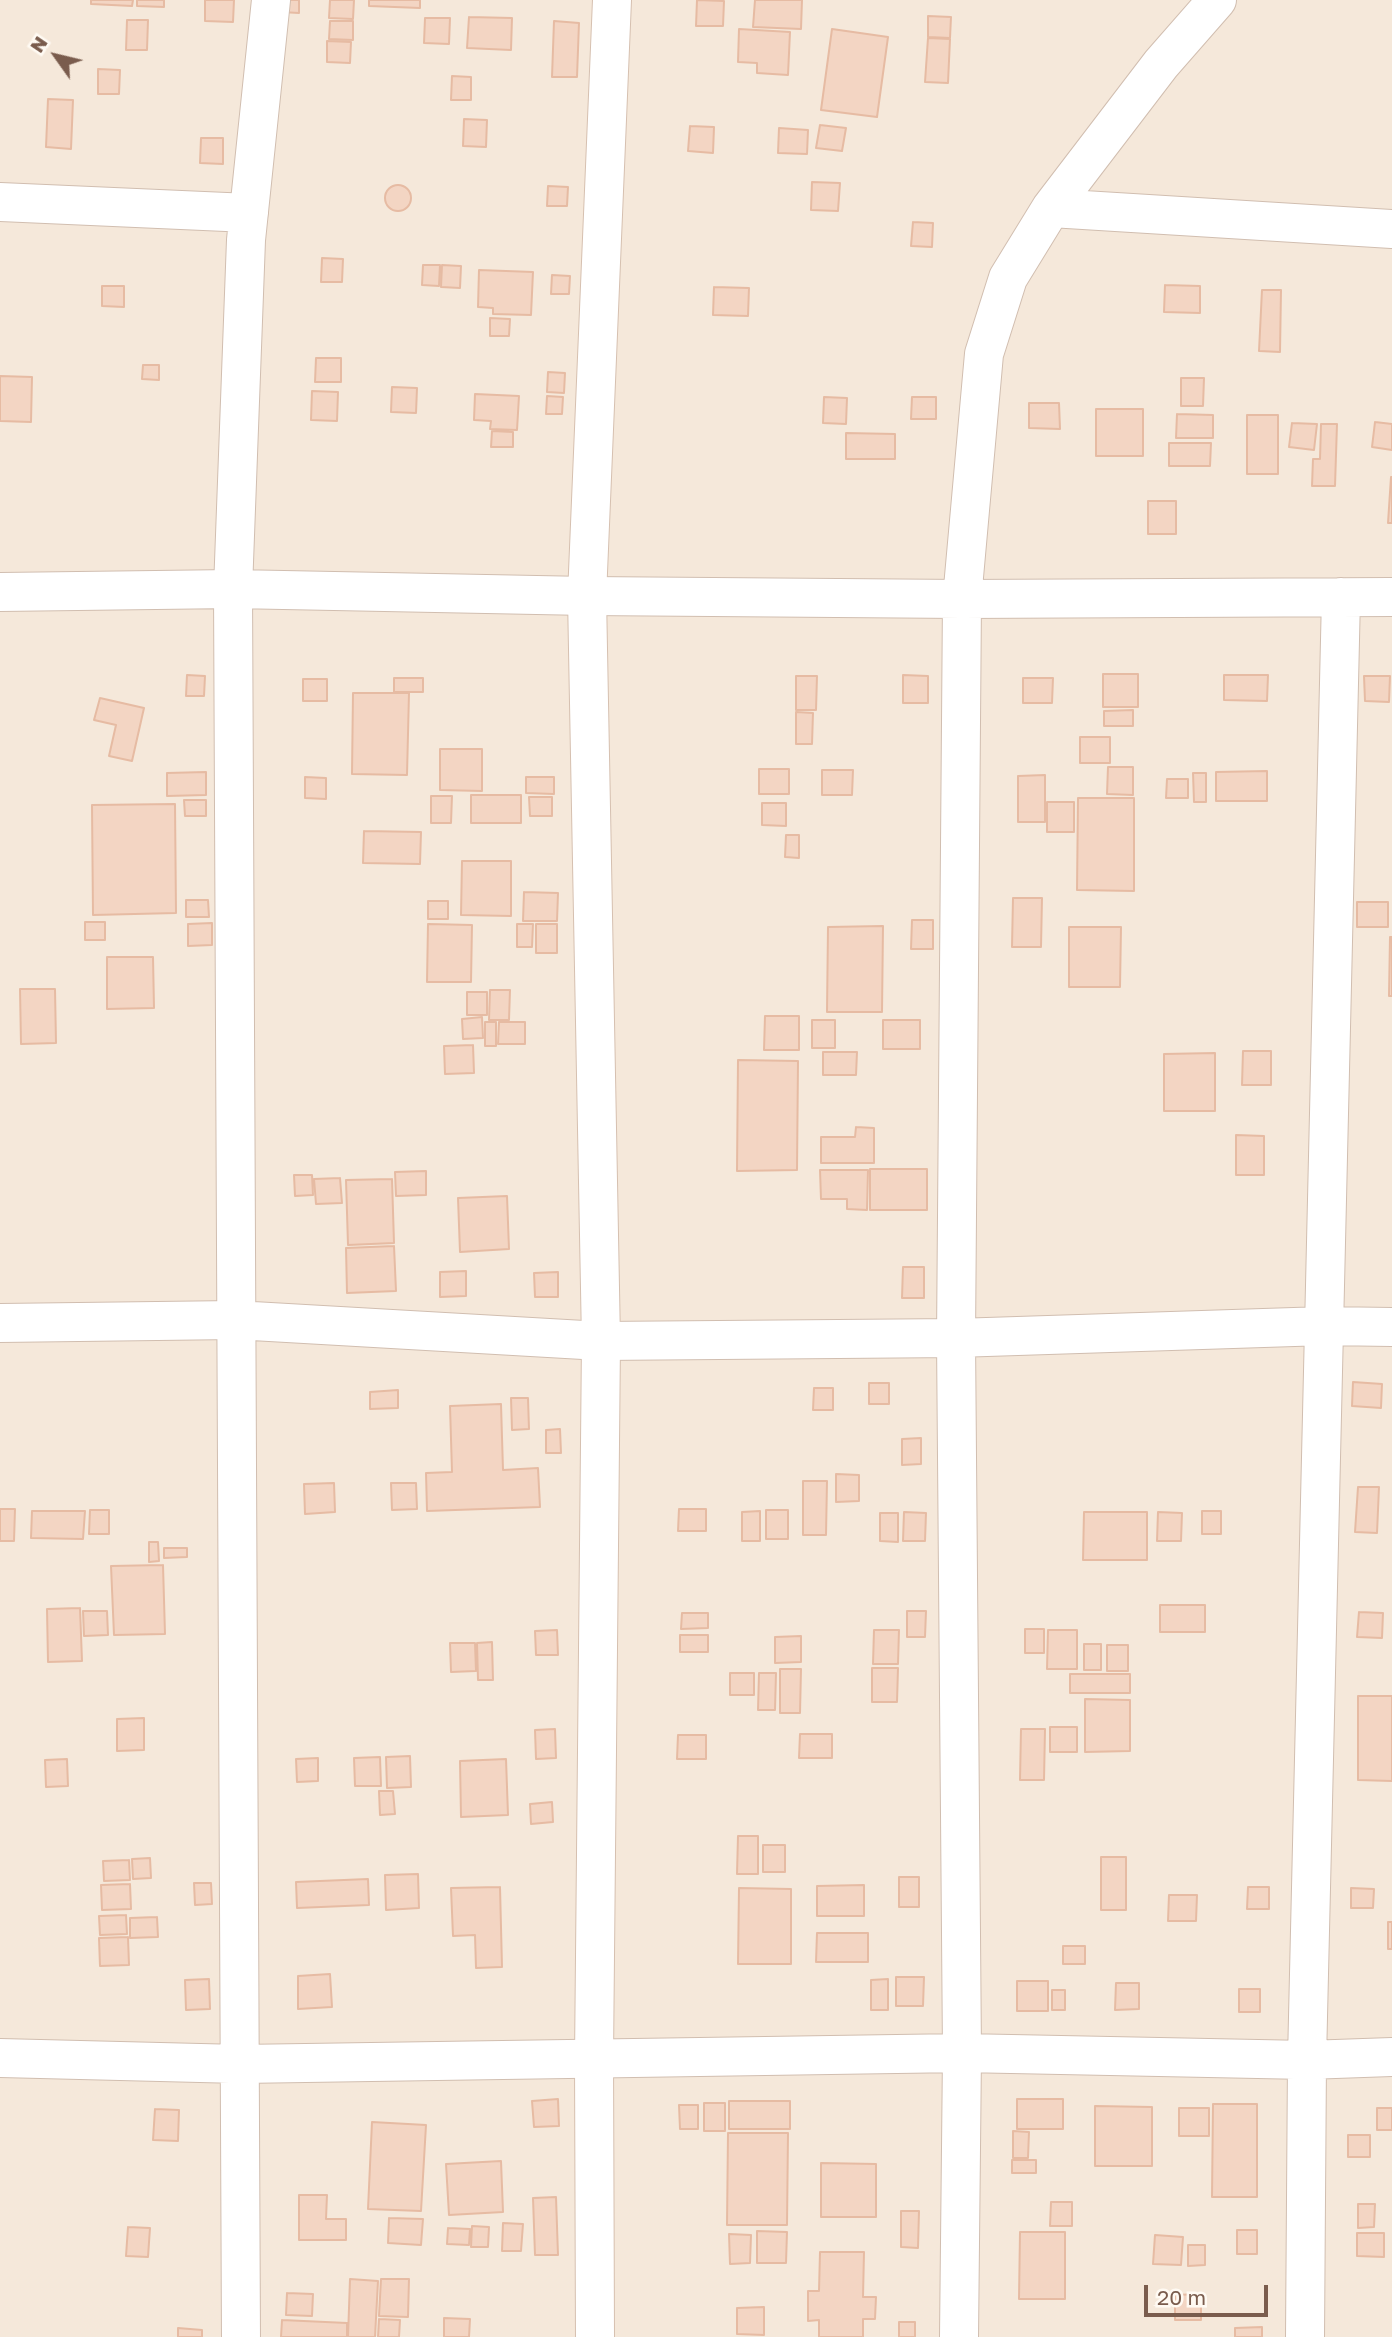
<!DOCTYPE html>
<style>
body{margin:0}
#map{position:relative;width:1392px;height:2337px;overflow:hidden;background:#fdf6ec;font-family:"Golos Text",sans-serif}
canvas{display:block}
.north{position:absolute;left:21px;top:21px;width:70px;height:70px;-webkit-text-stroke:5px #fffaf3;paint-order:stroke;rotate:304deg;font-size:19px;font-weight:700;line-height:28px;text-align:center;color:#7a5c4d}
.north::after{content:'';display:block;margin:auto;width:24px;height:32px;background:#7a5c4d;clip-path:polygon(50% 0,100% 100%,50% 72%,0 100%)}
.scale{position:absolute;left:1144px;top:2285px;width:124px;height:32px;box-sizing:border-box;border:4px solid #7a5c4d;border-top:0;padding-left:9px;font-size:21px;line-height:24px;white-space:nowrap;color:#7a5c4d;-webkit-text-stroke:5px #fffaf3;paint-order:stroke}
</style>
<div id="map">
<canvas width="1392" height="2337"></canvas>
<div class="north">N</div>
<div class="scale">20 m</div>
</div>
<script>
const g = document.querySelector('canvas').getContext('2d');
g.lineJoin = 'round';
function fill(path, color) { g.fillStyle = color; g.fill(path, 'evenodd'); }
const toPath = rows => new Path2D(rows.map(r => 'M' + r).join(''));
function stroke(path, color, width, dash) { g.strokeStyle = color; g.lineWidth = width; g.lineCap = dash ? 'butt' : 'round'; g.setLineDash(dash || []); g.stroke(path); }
const residential = toPath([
 [0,0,1392,0,1392,2337,0,2337]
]);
const building = toPath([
 [91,0,133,0,132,6,91,4,91,0],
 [137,0,164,0,164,7,137,6,137,0],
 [205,0,234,0,233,22,205,21,205,0],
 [282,0,299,0,299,13,281,12,282,0],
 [330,0,354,0,353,19,329,18,330,0],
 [369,0,420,0,420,8,369,6,369,0],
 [697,0,724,1,723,26,696,26,697,0],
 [755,0,802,0,801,29,753,27,755,0],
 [928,16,951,17,950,38,928,37,928,16],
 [469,17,512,18,511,50,467,48,469,17],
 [425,18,450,18,449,44,424,43,425,18],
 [127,20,148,20,147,50,126,50,127,20],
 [330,21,353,21,353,40,329,39,330,21],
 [554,21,579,23,577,77,552,77,554,21],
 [739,29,790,32,788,75,757,73,757,63,738,62,739,29],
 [832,29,888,37,877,117,821,110,832,29],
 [928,38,950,39,948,83,925,82,928,38],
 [327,41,351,42,350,63,327,62,327,41],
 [98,69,120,70,119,94,98,94,98,69],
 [452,76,471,77,471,100,451,100,452,76],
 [48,99,73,100,71,149,46,147,48,99],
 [464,119,487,120,486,147,463,146,464,119],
 [820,125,846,128,842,151,816,148,820,125],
 [690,126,714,127,713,153,688,151,690,126],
 [779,128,808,130,807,154,778,153,779,128],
 [201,138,223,138,223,164,200,163,201,138],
 [812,182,840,183,838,211,811,210,812,182],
 '385 198a13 13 0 1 1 26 0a13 13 0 1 1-26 0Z',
 [548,186,568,187,567,206,547,206,548,186],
 [913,222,933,223,932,247,911,246,913,222],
 [322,258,343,259,342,282,321,282,322,258],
 [423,265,440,265,439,286,422,285,423,265],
 [442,265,461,266,460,288,441,287,442,265],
 [479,270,533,272,531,315,493,314,493,308,478,307,479,270],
 [552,275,570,276,569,294,551,294,552,275],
 [1165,285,1200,286,1200,313,1164,312,1165,285],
 [102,286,124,286,124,307,102,306,102,286],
 [714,287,749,288,748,316,713,315,714,287],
 [1262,290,1281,290,1280,352,1259,351,1262,290],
 [490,318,510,319,509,336,490,336,490,318],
 [316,358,341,358,341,382,315,382,316,358],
 [143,365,159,365,159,380,142,379,143,365],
 [548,372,565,373,564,393,547,392,548,372],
 [0,376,32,377,31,422,0,421,0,376],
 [1181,378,1204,378,1203,406,1181,406,1181,378],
 [392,387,417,388,416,413,391,412,392,387],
 [312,391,338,392,337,421,311,420,312,391],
 [475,394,519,396,517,430,490,429,491,421,474,420,475,394],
 [547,396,563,397,562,414,546,414,547,396],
 [824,397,847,398,846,424,823,423,824,397],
 [912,397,936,397,936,419,911,419,912,397],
 [1029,403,1059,403,1060,429,1029,428,1029,403],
 [1096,409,1143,409,1143,456,1096,456,1096,409],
 [1177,414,1213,415,1213,438,1176,438,1177,414],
 [1247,415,1278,415,1278,474,1247,474,1247,415],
 [1375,422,1392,424,1392,450,1372,447,1375,422],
 [1292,423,1317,424,1314,450,1289,447,1292,423],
 [1321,424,1337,424,1335,486,1312,486,1313,459,1320,459,1321,424],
 [492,431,513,432,513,447,491,447,492,431],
 [846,433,895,434,895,459,846,459,846,433],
 [1169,443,1211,443,1210,466,1169,466,1169,443],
 [1391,477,1392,477,1392,523,1388,523,1391,477],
 [1148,501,1176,501,1176,534,1148,534,1148,501],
 [1103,674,1138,674,1138,707,1103,707,1103,674],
 [187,675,205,676,204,696,186,696,187,675],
 [903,675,928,676,928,703,903,703,903,675],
 [1224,675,1268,675,1267,701,1224,700,1224,675],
 [796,676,817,676,816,710,796,710,796,676],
 [1364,676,1390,676,1389,702,1365,701,1364,676],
 [394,678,423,678,423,692,394,692,394,678],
 [1023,678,1053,678,1052,703,1023,703,1023,678],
 [303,679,327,679,327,701,303,701,303,679],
 [353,693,409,693,407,775,352,774,353,693],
 [100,698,144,708,132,761,109,756,116,725,94,720,100,698],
 [1133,710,1133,726,1104,726,1104,711,1133,710],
 [796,712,813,713,812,744,796,744,796,712],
 [1080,737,1110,737,1110,763,1080,763,1080,737],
 [440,749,482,749,482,791,440,790,440,749],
 [1108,767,1133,767,1133,795,1107,794,1108,767],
 [759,769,789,769,789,794,759,794,759,769],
 [822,770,853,770,852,795,822,795,822,770],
 [1267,771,1267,801,1216,801,1216,772,1267,771],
 [206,772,206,795,167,796,167,773,206,772],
 [1193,773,1206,773,1206,802,1194,802,1193,773],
 [1045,775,1045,822,1018,822,1018,776,1045,775],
 [305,777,326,778,326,799,305,798,305,777],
 [526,777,554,777,554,794,526,793,526,777],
 [1167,779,1188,779,1188,798,1166,798,1167,779],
 [471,795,521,795,521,823,471,823,471,795],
 [431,796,452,796,451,823,431,823,431,796],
 [529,797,552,797,552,816,530,816,529,797],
 [1078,798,1134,798,1134,891,1077,890,1078,798],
 [184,800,206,800,206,816,185,816,184,800],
 [1047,802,1074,802,1074,832,1047,832,1047,802],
 [762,803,786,803,786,826,762,825,762,803],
 [175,804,176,913,93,915,92,805,175,804],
 [364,831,421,832,420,864,363,863,364,831],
 [786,835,799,835,799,858,785,857,786,835],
 [462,861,511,861,511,916,461,915,462,861],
 [524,892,558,893,557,921,523,921,524,892],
 [1013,898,1042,898,1041,947,1012,947,1013,898],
 [186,900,208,900,209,917,186,917,186,900],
 [428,901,448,901,448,919,428,919,428,901],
 [1357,902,1388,902,1388,927,1357,927,1357,902],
 [912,920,933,920,933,949,911,949,912,920],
 [85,922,105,922,105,940,85,940,85,922],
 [212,923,212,945,188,946,188,924,212,923],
 [428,924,472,925,471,982,427,982,428,924],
 [517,924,533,924,532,947,517,947,517,924],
 [536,924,557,924,557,953,536,953,536,924],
 [883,926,882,1012,827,1012,828,927,883,926],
 [1069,927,1121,927,1120,987,1069,987,1069,927],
 [1390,937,1392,937,1392,996,1389,996,1390,937],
 [107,957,153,957,154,1008,107,1009,107,957],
 [20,989,55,989,56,1043,21,1044,20,989],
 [490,990,510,990,509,1020,489,1020,490,990],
 [467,992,487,992,487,1015,467,1015,467,992],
 [765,1016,799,1016,799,1050,764,1050,765,1016],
 [482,1017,483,1038,463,1039,462,1019,482,1017],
 [812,1020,835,1020,835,1048,812,1048,812,1020],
 [883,1020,920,1020,920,1049,883,1049,883,1020],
 [485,1022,496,1022,496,1046,485,1046,485,1022],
 [499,1022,525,1022,525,1044,498,1044,499,1022],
 [473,1045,474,1073,445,1074,444,1046,473,1045],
 [1243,1051,1271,1051,1271,1085,1242,1085,1243,1051],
 [823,1052,857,1052,856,1075,823,1075,823,1052],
 [1215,1053,1215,1111,1164,1111,1164,1054,1215,1053],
 [738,1060,798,1061,797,1170,737,1171,738,1060],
 [856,1127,874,1128,874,1163,821,1163,821,1137,855,1137,856,1127],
 [1236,1135,1264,1136,1264,1175,1236,1175,1236,1135],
 [870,1169,927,1169,927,1210,870,1210,870,1169],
 [820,1170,868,1170,867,1210,847,1209,847,1199,821,1199,820,1170],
 [426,1171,426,1195,396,1196,395,1172,426,1171],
 [294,1175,312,1175,313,1195,295,1196,294,1175],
 [340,1178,342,1203,316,1204,314,1179,340,1178],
 [392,1179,394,1243,348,1245,346,1180,392,1179],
 [507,1196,509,1249,460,1252,458,1198,507,1196],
 [394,1246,396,1291,347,1293,346,1248,394,1246],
 [903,1267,924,1267,924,1298,902,1298,903,1267],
 [466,1271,466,1296,440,1297,440,1272,466,1271],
 [558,1272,558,1297,535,1297,534,1273,558,1272],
 [1353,1382,1382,1384,1381,1408,1352,1406,1353,1382],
 [869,1383,889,1383,889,1404,869,1404,869,1383],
 [814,1388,833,1388,833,1410,813,1410,814,1388],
 [398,1390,398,1408,370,1409,370,1392,398,1390],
 [511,1398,528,1398,529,1429,512,1430,511,1398],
 [501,1404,503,1470,538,1468,540,1507,427,1511,426,1473,452,1472,450,1406,501,1404],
 [560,1429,561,1453,546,1453,546,1430,560,1429],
 [921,1438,921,1464,902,1465,902,1439,921,1438],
 [836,1474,859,1475,859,1501,836,1502,836,1474],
 [803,1481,827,1481,826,1535,803,1535,803,1481],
 [334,1483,335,1512,305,1514,304,1484,334,1483],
 [391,1483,416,1483,417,1509,392,1510,391,1483],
 [1358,1487,1379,1487,1377,1533,1355,1532,1358,1487],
 [0,1509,15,1509,14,1541,0,1541,0,1509],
 [679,1509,706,1509,706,1531,678,1531,679,1509],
 [90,1510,109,1510,109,1534,89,1534,90,1510],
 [766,1510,788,1510,788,1539,766,1539,766,1510],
 [32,1511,85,1511,83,1539,31,1538,32,1511],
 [760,1511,760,1541,742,1541,742,1512,760,1511],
 [1202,1511,1221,1511,1221,1534,1202,1534,1202,1511],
 [904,1512,926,1513,925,1541,903,1541,904,1512],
 [1084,1512,1147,1512,1147,1560,1083,1560,1084,1512],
 [1158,1512,1182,1513,1181,1541,1157,1541,1158,1512],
 [880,1513,898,1513,898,1542,880,1541,880,1513],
 [149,1542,158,1542,159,1561,149,1562,149,1542],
 [164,1548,187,1548,187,1557,164,1558,164,1548],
 [163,1565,165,1634,114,1635,111,1566,163,1565],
 [1160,1605,1205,1605,1205,1632,1160,1632,1160,1605],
 [80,1608,82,1661,48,1662,47,1609,80,1608],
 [83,1611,107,1611,108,1635,84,1636,83,1611],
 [907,1611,926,1611,925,1637,907,1637,907,1611],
 [1359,1612,1383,1613,1382,1638,1357,1637,1359,1612],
 [682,1613,708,1613,708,1628,681,1629,682,1613],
 [1025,1629,1044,1629,1044,1653,1025,1653,1025,1629],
 [557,1630,558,1655,536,1655,535,1631,557,1630],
 [874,1630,899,1630,898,1664,873,1664,874,1630],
 [1048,1630,1077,1630,1077,1669,1047,1669,1048,1630],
 [680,1635,708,1635,708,1652,680,1652,680,1635],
 [801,1636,801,1662,775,1663,775,1637,801,1636],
 [492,1642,493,1680,478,1680,477,1643,492,1642],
 [450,1643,475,1643,476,1671,451,1672,450,1643],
 [1084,1644,1101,1644,1101,1670,1084,1670,1084,1644],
 [1107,1645,1128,1645,1128,1671,1107,1671,1107,1645],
 [872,1668,898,1668,897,1702,872,1702,872,1668],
 [780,1669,801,1669,800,1713,780,1713,780,1669],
 [730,1673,754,1673,754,1695,730,1695,730,1673],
 [759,1673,776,1673,775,1710,758,1710,759,1673],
 [1070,1674,1130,1674,1130,1693,1070,1693,1070,1674],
 [1358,1696,1392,1696,1392,1781,1358,1780,1358,1696],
 [1085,1699,1130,1700,1130,1751,1085,1752,1085,1699],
 [144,1718,144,1750,117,1751,117,1719,144,1718],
 [1050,1727,1077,1727,1077,1752,1050,1752,1050,1727],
 [555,1729,556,1758,536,1759,535,1730,555,1729],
 [1021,1729,1045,1729,1044,1780,1020,1780,1021,1729],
 [800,1734,832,1734,832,1758,799,1758,800,1734],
 [678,1735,706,1735,706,1759,677,1759,678,1735],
 [410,1756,411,1787,387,1788,386,1757,410,1756],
 [380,1757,381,1786,355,1786,354,1758,380,1757],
 [318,1758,318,1781,297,1782,296,1759,318,1758],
 [67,1759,68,1786,46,1787,45,1760,67,1759],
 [506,1759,508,1815,461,1817,460,1761,506,1759],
 [379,1791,393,1791,395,1814,380,1815,379,1791],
 [552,1802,553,1822,531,1824,530,1804,552,1802],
 [738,1836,758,1836,758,1874,737,1874,738,1836],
 [763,1845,785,1845,785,1872,763,1872,763,1845],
 [1101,1857,1126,1857,1126,1910,1101,1910,1101,1857],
 [150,1858,151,1878,133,1879,132,1859,150,1858],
 [129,1860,130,1880,104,1881,103,1861,129,1860],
 [418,1874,419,1908,386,1910,385,1875,418,1874],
 [899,1877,919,1877,919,1907,899,1907,899,1877],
 [368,1879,369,1905,297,1908,296,1882,368,1879],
 [194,1883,211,1883,212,1904,195,1905,194,1883],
 [130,1884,131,1909,102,1910,101,1885,130,1884],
 [864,1885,864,1916,817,1916,817,1886,864,1885],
 [500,1887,502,1967,476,1968,475,1935,453,1936,451,1888,500,1887],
 [1248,1887,1269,1887,1269,1909,1247,1909,1248,1887],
 [739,1888,791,1889,791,1964,738,1964,739,1888],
 [1351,1888,1374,1889,1373,1908,1351,1908,1351,1888],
 [1169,1895,1197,1895,1196,1921,1168,1921,1169,1895],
 [126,1915,127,1934,100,1935,99,1916,126,1915],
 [157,1917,158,1937,130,1938,130,1918,157,1917],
 [1388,1922,1392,1922,1392,1949,1388,1949,1388,1922],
 [817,1933,868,1933,868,1962,816,1962,817,1933],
 [128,1937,129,1965,100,1966,99,1938,128,1937],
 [1063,1946,1085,1946,1085,1964,1063,1964,1063,1946],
 [330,1974,332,2007,298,2009,298,1976,330,1974],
 [896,1977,924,1977,923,2006,896,2006,896,1977],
 [209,1979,210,2009,186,2010,185,1980,209,1979],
 [888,1979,888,2010,871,2010,871,1980,888,1979],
 [1017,1981,1048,1981,1048,2011,1017,2011,1017,1981],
 [1116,1983,1139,1983,1139,2009,1115,2010,1116,1983],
 [1239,1989,1260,1989,1260,2012,1239,2012,1239,1989],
 [1052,1990,1065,1990,1065,2010,1052,2010,1052,1990],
 [558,2099,559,2126,534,2127,532,2101,558,2099],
 [1017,2099,1063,2099,1063,2129,1017,2129,1017,2099],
 [729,2101,790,2101,790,2129,729,2129,729,2101],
 [704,2103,725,2103,725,2131,704,2131,704,2103],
 [1213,2104,1257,2104,1257,2197,1212,2197,1213,2104],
 [679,2105,698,2105,698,2129,680,2129,679,2105],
 [1095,2106,1152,2107,1152,2166,1095,2166,1095,2106],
 [1179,2108,1209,2108,1209,2136,1179,2136,1179,2108],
 [1377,2108,1392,2108,1392,2130,1377,2130,1377,2108],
 [155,2109,179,2110,178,2141,153,2140,155,2109],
 [372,2122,426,2125,421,2211,368,2209,372,2122],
 [1013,2131,1029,2132,1028,2158,1013,2158,1013,2131],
 [728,2133,788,2133,787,2225,727,2225,728,2133],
 [1348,2135,1370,2135,1370,2157,1348,2157,1348,2135],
 [1012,2160,1036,2160,1036,2173,1012,2173,1012,2160],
 [501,2161,503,2212,449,2215,446,2164,501,2161],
 [821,2163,876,2164,876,2217,821,2217,821,2163],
 [299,2195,327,2195,326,2219,346,2219,346,2240,299,2240,299,2195],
 [556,2197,558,2255,535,2255,533,2198,556,2197],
 [1051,2202,1072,2202,1072,2226,1050,2226,1051,2202],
 [1358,2204,1375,2204,1374,2227,1358,2228,1358,2204],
 [901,2211,919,2211,918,2248,901,2247,901,2211],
 [389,2218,423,2219,421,2245,388,2243,389,2218],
 [503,2223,523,2224,521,2251,502,2251,503,2223],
 [472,2226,489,2227,488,2247,471,2247,472,2226],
 [128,2227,150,2228,148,2257,126,2256,128,2227],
 [448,2228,470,2229,469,2245,447,2244,448,2228],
 [1237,2230,1257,2230,1257,2254,1237,2254,1237,2230],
 [757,2231,787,2232,786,2263,757,2263,757,2231],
 [1020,2232,1065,2232,1065,2299,1019,2299,1020,2232],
 [1357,2233,1384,2233,1384,2257,1357,2256,1357,2233],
 [729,2234,751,2235,750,2263,730,2264,729,2234],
 [1155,2235,1183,2237,1181,2265,1153,2264,1155,2235],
 [1188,2245,1205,2245,1205,2265,1188,2266,1188,2245],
 [820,2252,864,2252,863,2297,876,2297,875,2319,863,2319,863,2337,819,2337,819,2320,808,2321,808,2291,819,2291,820,2252],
 [350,2279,378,2281,375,2337,348,2337,350,2279],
 [381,2279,409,2279,408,2317,379,2316,381,2279],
 [287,2293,313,2294,312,2316,286,2315,287,2293],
 [1201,2294,1201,2320,1175,2320,1175,2295,1201,2294],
 [764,2307,764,2335,737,2334,737,2308,764,2307],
 [444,2318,470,2319,469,2337,444,2337,444,2318],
 [379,2319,400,2320,399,2337,378,2337,379,2319],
 [282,2320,347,2323,347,2337,281,2337,282,2320],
 [899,2322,915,2322,915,2337,899,2337,899,2322],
 [1262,2327,1262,2337,1235,2337,1235,2328,1262,2327],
 [178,2328,202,2330,202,2337,178,2337,178,2328]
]);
const street = toPath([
 [0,202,249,213],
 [1051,208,1392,229],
 [0,592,233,589,587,596,962,599,1392,597],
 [0,1323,235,1320,601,1341,956,1338,1325,1326,1392,1327],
 [0,2058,240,2064,962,2053,1307,2060,1392,2057],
 [241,2337,233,589,246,240,271,0],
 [959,2337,962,2053,956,1338,962,599,984,354,1008,278,1051,208,1161,64,1217,0],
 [1305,2337,1307,2060,1341,597]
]);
const secondary = toPath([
 [595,2337,594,2058,601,1341,587,596,612,0]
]);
fill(residential, '#f5e8da');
fill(building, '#f3d5c3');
stroke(building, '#e6bba3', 2);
stroke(street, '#d1beb0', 40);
stroke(secondary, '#d6c0b0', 40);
stroke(street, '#fff', 38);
stroke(secondary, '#fff', 38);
</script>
